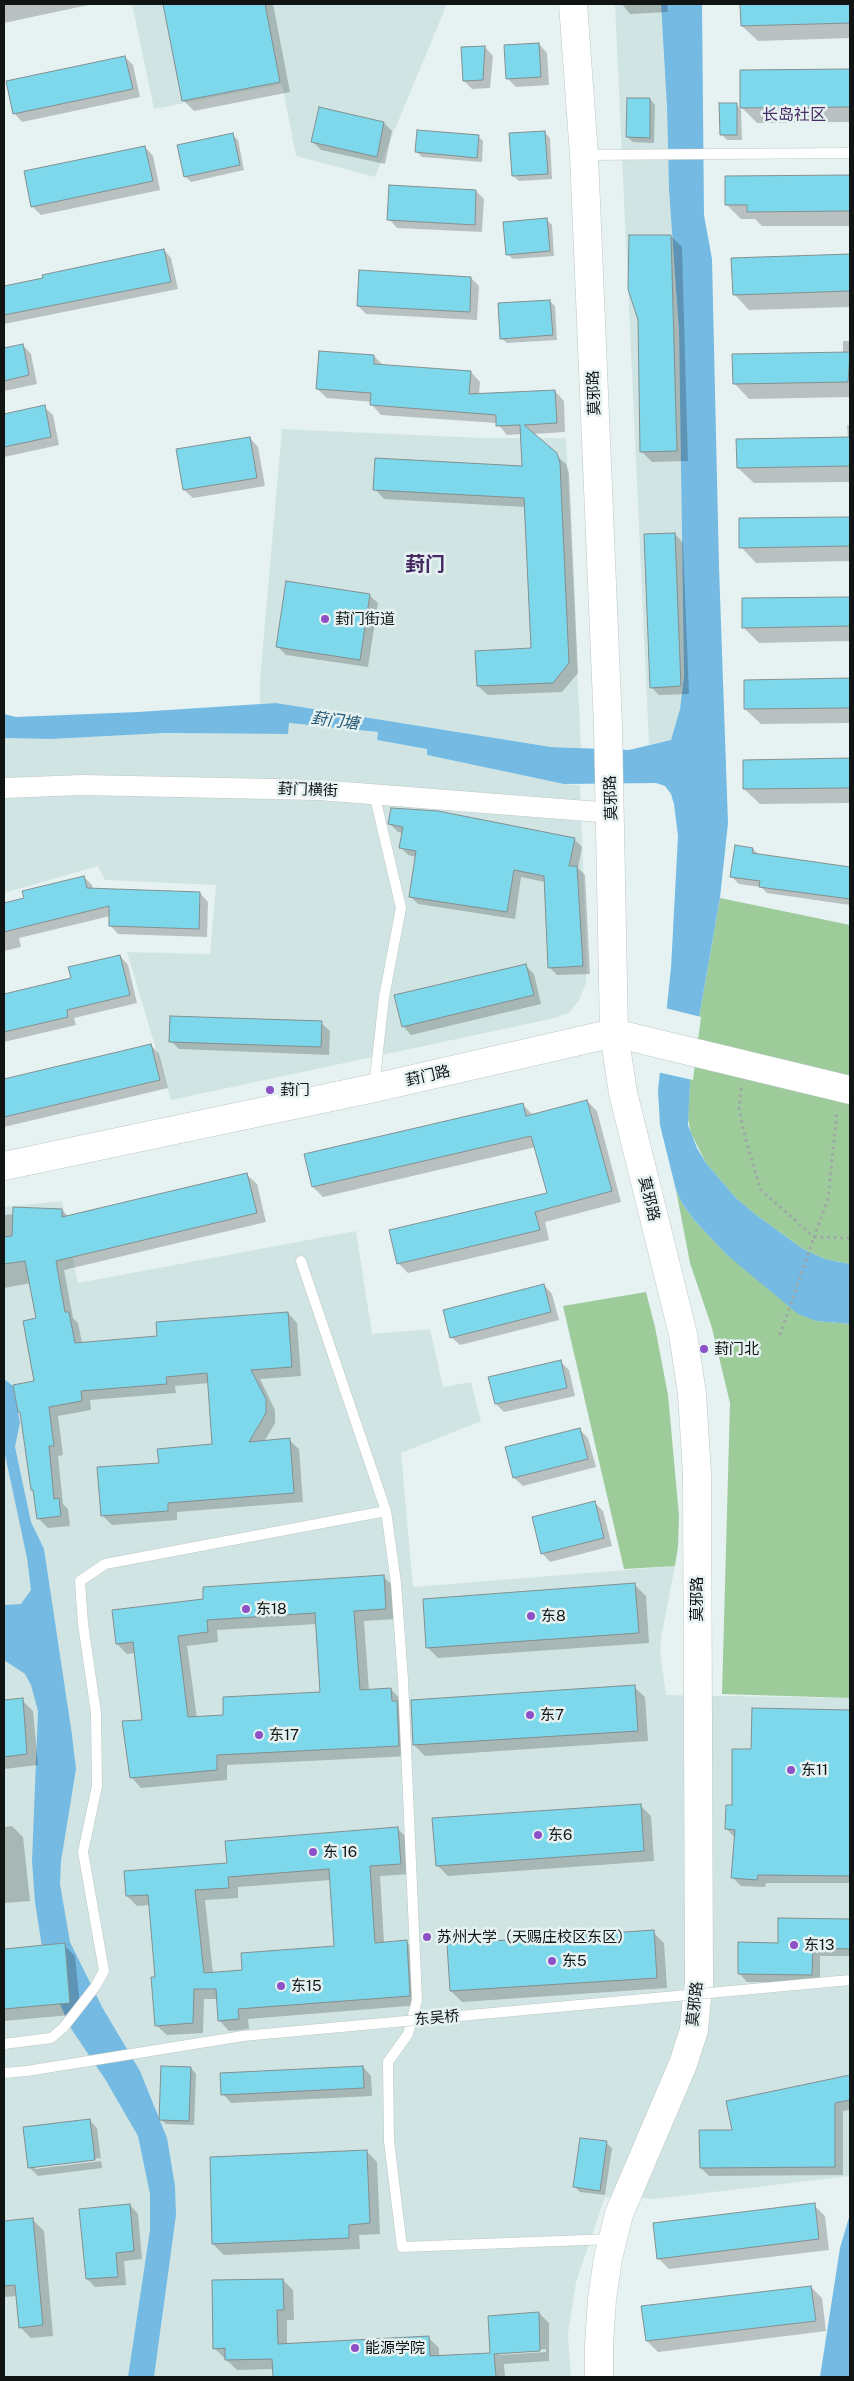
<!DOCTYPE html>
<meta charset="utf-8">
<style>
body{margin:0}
#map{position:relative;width:854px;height:2381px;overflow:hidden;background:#e6f2f1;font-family:"Public Sans",sans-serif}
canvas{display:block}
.frame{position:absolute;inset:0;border:5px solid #101514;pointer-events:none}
</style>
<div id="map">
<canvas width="854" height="2381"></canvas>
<div class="frame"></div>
</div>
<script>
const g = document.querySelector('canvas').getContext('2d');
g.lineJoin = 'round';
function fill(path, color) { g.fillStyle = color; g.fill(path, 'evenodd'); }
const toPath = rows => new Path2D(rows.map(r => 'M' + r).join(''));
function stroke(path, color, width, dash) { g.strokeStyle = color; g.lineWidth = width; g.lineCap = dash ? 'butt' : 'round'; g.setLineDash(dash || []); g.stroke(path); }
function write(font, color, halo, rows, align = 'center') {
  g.font = font + ' "Public Sans","Noto Sans SC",sans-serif'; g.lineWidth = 5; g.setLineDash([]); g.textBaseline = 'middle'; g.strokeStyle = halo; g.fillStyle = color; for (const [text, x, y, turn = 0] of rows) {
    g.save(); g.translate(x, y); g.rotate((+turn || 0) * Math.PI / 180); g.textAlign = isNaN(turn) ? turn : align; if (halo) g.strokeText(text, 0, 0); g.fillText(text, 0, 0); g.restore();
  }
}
const built = toPath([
 [132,4,447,4,375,177,296,156,282,84,154,109],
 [615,4,661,4,667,108,669,190,679,331,684,676,680,709,671,740,649,745],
 [282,429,482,438,566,438,581,748,551,747,276,703,260,704,260,679],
 [288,723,378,732,377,740,428,749,427,755,564,784,580,785,587,965,586,983,579,1000,570,1012,555,1018,171,1100,127,952,210,954,216,885,105,880,98,866,4,893,4,738,51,739,165,733,287,734],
 [62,1201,78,1283,356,1231,372,1334,430,1329,443,1387,471,1382,481,1421,401,1453,413,1587,675,1566,662,1633,660,1651,666,1695,850,1698,850,2176,655,2199,605,2197,576,2282,568,2334,571,2377,4,2377,4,1207]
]);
const green = toPath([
 [720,898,850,925,850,1264,825,1259,803,1249,755,1214,736,1198,706,1163,691,1133,688,1119,690,1083,697,1029],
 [676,1190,682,1203,694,1220,727,1255,816,1321,850,1324,850,1698,722,1694,730,1403,712,1328,690,1263],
 [646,1292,655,1327,668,1395,679,1516,678,1547,675,1566,624,1569,563,1306]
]);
const water = toPath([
 [661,4,702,4,704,215,712,259,719,567,728,823,720,898,697,1029,690,1083,688,1125,697,1148,706,1163,736,1198,755,1214,803,1249,825,1259,850,1264,850,1324,816,1321,798,1314,727,1255,694,1220,682,1203,676,1190,660,1125,658,1090,671,968,678,836,674,804,671,794,665,786,656,783,564,784,427,755,427,749,377,740,378,732,289,723,288,734,165,733,51,739,4,738,4,714,16,717,138,712,276,703,551,747,629,750,671,740,680,709,684,676,679,331,669,190,667,108],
 [4,1379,13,1386,20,1422,15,1447,31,1522,44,1549,72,1735,76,1769,61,1861,60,1884,70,1942,102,2007,140,2071,167,2138,175,2186,176,2215,154,2377,128,2377,150,2230,150,2194,138,2136,105,2079,72,2030,57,1998,42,1947,35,1902,32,1861,38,1711,31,1685,25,1674,4,1660,4,1605,21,1604,31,1590,27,1558,4,1450],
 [850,2214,850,2377,820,2377,840,2248]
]);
const pier = toPath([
 [665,1008,701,1017,693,1080,657,1072]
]);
const shadow = toPath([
 [4,4,93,4,4,23],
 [164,4,273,4,290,92,194,111,183,100],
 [622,4,667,4,668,12,630,14],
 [741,4,850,4,850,38,758,41,742,26],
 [539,44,547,53,549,85,516,87,507,78],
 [485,47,493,56,490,88,472,89,464,81],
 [125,57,133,65,140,97,22,122,14,113],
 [850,70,850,122,757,123,741,107,742,140,727,140,722,135,736,104,741,110,741,71],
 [650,99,655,105,654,143,633,142,627,137],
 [384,123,392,131,385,164,321,150,313,142],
 [544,132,550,138,552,179,519,181,513,176],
 [232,134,238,140,244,170,191,182,185,176],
 [478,136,483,141,482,162,422,157,417,152],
 [145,147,153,156,160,190,41,215,32,206],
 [850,176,850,226,762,226,755,219,741,219,726,204,726,177],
 [476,191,484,199,482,232,397,228,389,219],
 [547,220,552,225,554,256,513,259,507,254],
 [671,236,682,247,688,461,652,462,641,451],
 [164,250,171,258,178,289,4,324,4,287],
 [850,256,850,307,749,310,734,294,733,259],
 [471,278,479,286,477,320,366,314,358,306],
 [550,301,555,306,557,340,507,343,501,338],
 [843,341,850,341,850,397,749,399,734,383,843,354],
 [23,345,31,354,37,384,4,391,4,349],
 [374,356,383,365,471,372,480,382,479,394,555,391,564,401,565,432,533,434,566,464,569,473,578,673,562,692,488,695,478,686,533,649,525,507,384,499,375,489,523,467,522,434,507,435,497,423,381,415,372,405,372,402,327,398,317,389],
 [44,407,53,415,59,445,4,457,4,415],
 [847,425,850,425,850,482,754,483,738,468,848,438],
 [250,438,258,447,265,486,193,498,184,490],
 [850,505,850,561,756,563,741,547,740,520,850,518],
 [675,534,683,543,689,694,659,695,651,687],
 [369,595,378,603,368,667,286,655,278,647],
 [850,598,850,641,759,643,743,627,743,599],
 [850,679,850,723,761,724,745,709,745,681],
 [850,759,850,803,760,804,744,789,744,761],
 [390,824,574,839,582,847,578,868,585,875,590,974,557,975,549,967,545,882,521,877,515,919,418,904,410,896,416,857,408,855,400,847,403,833,398,832],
 [753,849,759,855,850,868,850,905,767,893,761,887,739,884,732,877],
 [84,877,92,885,93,890,200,893,208,902,207,937,118,934,110,925,110,916,19,938,21,947,4,951,4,904,25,899],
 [120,956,128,965,137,1003,74,1018,76,1025,4,1042,4,995,72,979],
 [526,966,534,974,541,1004,411,1035,403,1026],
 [321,1023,330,1031,329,1055,179,1049,171,1041],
 [151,1045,159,1054,168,1088,4,1127,4,1080],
 [587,1101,597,1111,621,1202,545,1222,549,1240,408,1273,398,1263,548,1194,536,1147,323,1197,313,1187,306,1155,523,1105,533,1115],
 [247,1175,257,1184,266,1222,64,1270,73,1318,78,1323,82,1343,158,1338,288,1313,297,1323,301,1376,260,1379,275,1410,275,1423,264,1442,289,1440,299,1449,303,1502,177,1512,177,1520,112,1525,102,1515,160,1464,214,1445,209,1383,175,1386,176,1393,90,1400,91,1410,58,1416,63,1455,58,1456,63,1504,68,1509,70,1526,48,1528,39,1519,35,1492,32,1490,22,1414,19,1412,36,1382,38,1319,31,1283,4,1288,4,1215,62,1210,69,1217],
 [544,1285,552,1294,559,1320,460,1345,451,1337],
 [561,1362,569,1370,575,1396,504,1412,496,1404,490,1378],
 [580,1430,588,1438,596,1467,523,1486,514,1478],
 [595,1503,603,1511,612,1546,550,1562,542,1553],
 [383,1576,393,1586,396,1619,364,1621,369,1691,391,1689,401,1700,409,1756,227,1765,227,1780,141,1788,131,1777,143,1721,135,1653,127,1654,117,1644,113,1611],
 [317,1624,322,1693,224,1716,197,1718,187,1646,218,1642,217,1630],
 [635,1585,646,1596,649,1643,438,1658,427,1647],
 [634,1687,645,1697,648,1741,425,1756,414,1745],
 [22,1700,33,1711,38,1765,4,1769,4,1701],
 [753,1710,850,1711,850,1883,766,1883,765,1887,741,1886,732,1877,735,1838,727,1829,753,1750],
 [640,1805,651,1816,654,1861,448,1876,437,1865],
 [12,1826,23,1837,30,1901,4,1903,4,1827],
 [398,1829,408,1839,411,1874,380,1876,384,1943,406,1942,417,1952,420,2005,248,2019,249,2029,229,2031,219,2020,218,1999,204,1999,203,2033,167,2035,156,2025,157,1978,150,1905,137,1906,127,1896,228,1864],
 [331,1880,335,1947,244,1971,213,1974,205,1900,238,1898,238,1887],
 [779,1919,850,1921,850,1956,820,1956,820,1983,747,1982,739,1973,779,1944],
 [653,1932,664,1943,667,1988,462,2002,451,1991],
 [64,1945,75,1956,81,2014,4,2021,4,1950],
 [363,2067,371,2076,372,2096,231,2103,223,2094],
 [191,2068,196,2074,194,2125,166,2124,160,2119],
 [850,2076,850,2110,843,2111,843,2175,709,2176,701,2168,734,2131,727,2102],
 [89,2120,97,2128,102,2168,38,2176,30,2168,24,2128],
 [101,2158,101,2161,35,2169,35,2166],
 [606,2143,612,2148,605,2195,580,2192,574,2186],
 [366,2151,377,2162,380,2234,359,2235,360,2249,224,2255,213,2244],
 [130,2205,138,2214,142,2259,124,2261,126,2285,95,2287,87,2279],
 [814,2205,825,2216,829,2250,669,2269,658,2258],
 [33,2220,44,2231,53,2336,31,2338,20,2327,17,2296,4,2297,4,2222],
 [283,2280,293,2290,294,2320,287,2320,287,2345,428,2337,439,2348,439,2357,492,2354,539,2313,549,2323,549,2361,504,2364,505,2377,274,2377,274,2369,237,2370,214,2348],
 [546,2349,546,2352,499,2355,499,2352],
 [811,2287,822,2298,826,2331,658,2352,647,2341],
 [794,2376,796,2377,780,2377]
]);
const building = toPath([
 [163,4,265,4,280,82,182,101,163,4],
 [740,4,850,4,850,23,741,26,740,4],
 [539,43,541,77,506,79,504,45,539,43],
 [485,46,483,80,463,81,461,47,485,46],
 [125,56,133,89,13,114,6,81,125,56],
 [850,69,850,107,740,108,740,70,850,69],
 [627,98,650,98,650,138,626,137,627,98],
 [719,103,737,103,737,135,720,135,719,103],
 [319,107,384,122,377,157,311,142,319,107],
 [417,130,479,135,477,158,415,152,417,130],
 [545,131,548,174,512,176,509,133,545,131],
 [233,133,240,165,184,177,177,145,233,133],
 [145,146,153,181,31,207,24,171,145,146],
 [850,175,850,211,747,212,747,205,725,205,725,176,850,175],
 [389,185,476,190,475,225,387,220,389,185],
 [547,218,550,251,506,255,503,222,547,218],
 [629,235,671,235,677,451,640,452,638,320,628,289,629,235],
 [164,249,171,282,4,315,4,286,43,278,42,275,164,249],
 [850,254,850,291,733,295,731,258,850,254],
 [359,270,471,277,470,312,357,306,359,270],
 [550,300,553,335,500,339,498,303,550,300],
 [23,344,29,375,4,381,4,348,23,344],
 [319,351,374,355,374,364,471,371,469,394,555,390,557,423,524,425,557,453,560,463,569,663,553,683,477,686,475,651,531,648,524,498,373,490,375,458,522,466,520,425,496,426,496,415,370,405,371,393,316,389,319,351],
 [850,352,848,382,733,384,732,354,850,352],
 [45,405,51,437,4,447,4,414,45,405],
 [250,437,257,478,183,490,176,449,250,437],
 [850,437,850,466,737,468,736,439,850,437],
 [850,517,850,546,739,548,739,518,850,517],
 [675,533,681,686,650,688,644,534,675,533],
 [286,581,370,594,360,660,276,647,286,581],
 [850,597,850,626,742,628,742,598,850,597],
 [850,678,850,708,744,709,744,680,850,678],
 [850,758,850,788,743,789,743,760,850,758],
 [391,808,438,811,575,838,569,866,577,866,583,966,548,968,544,876,514,870,507,912,409,897,416,851,399,848,403,827,388,824,391,808],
 [735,845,753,848,752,853,850,867,850,899,759,887,760,881,730,877,735,845],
 [84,876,87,888,200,892,199,929,109,926,109,906,4,932,4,903,24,898,22,891,84,876],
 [120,955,130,995,67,1010,68,1017,4,1032,4,994,71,978,68,967,120,955],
 [526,964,534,995,402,1027,394,995,526,964],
 [170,1016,322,1021,321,1047,169,1042,170,1016],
 [151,1044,160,1080,4,1117,4,1079,151,1044],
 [587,1100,612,1191,535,1212,540,1230,397,1264,389,1230,547,1193,531,1136,312,1187,304,1154,523,1103,526,1116,587,1100],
 [247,1173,257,1213,56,1261,65,1312,69,1312,75,1343,157,1336,156,1322,288,1312,292,1367,251,1370,266,1399,266,1413,249,1442,290,1438,294,1493,168,1503,168,1511,101,1516,97,1467,159,1463,157,1449,212,1444,207,1373,166,1377,167,1384,81,1391,82,1401,49,1407,54,1446,49,1446,54,1499,59,1498,61,1516,37,1519,33,1490,31,1490,20,1412,18,1412,13,1385,34,1381,23,1321,36,1318,25,1261,4,1264,4,1237,12,1236,13,1207,62,1209,62,1217,247,1173],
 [544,1284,551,1312,450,1338,443,1310,544,1284],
 [561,1360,567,1388,495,1404,488,1377,561,1360],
 [580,1428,588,1459,513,1478,505,1447,580,1428],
 [595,1501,604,1538,541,1554,532,1517,595,1501],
 [384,1575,386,1609,354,1611,360,1690,391,1688,392,1701,397,1701,399,1746,217,1755,217,1770,130,1778,122,1721,142,1720,133,1642,116,1644,112,1610,203,1599,203,1587,384,1575],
 [315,1613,320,1692,223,1697,223,1715,188,1717,178,1636,208,1632,207,1620,315,1613],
 [635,1583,639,1633,426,1648,423,1599,635,1583],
 [635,1685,638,1731,413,1745,411,1700,635,1685],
 [23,1698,27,1754,4,1757,4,1700,23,1698],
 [752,1708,850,1710,850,1876,758,1875,757,1880,731,1878,735,1830,725,1829,726,1805,732,1805,732,1749,751,1749,752,1708],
 [641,1804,644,1851,436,1866,432,1818,641,1804],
 [398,1827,401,1864,370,1866,375,1943,407,1940,410,1996,238,2009,239,2019,218,2021,216,1989,194,1989,193,2023,155,2026,151,1977,155,1977,148,1895,126,1896,124,1871,227,1863,225,1841,398,1827],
 [329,1869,334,1946,241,1953,242,1970,204,1973,195,1890,229,1888,228,1877,329,1869],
 [778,1918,850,1919,850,1949,813,1948,812,1975,738,1974,738,1942,778,1943,778,1918],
 [654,1930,657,1978,450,1991,447,1944,654,1930],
 [65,1943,70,2003,4,2009,4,1949,65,1943],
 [161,2066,191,2067,189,2121,159,2120,161,2066],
 [363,2066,364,2088,221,2095,220,2073,363,2066],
 [850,2075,850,2100,835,2103,835,2167,700,2168,699,2130,732,2130,726,2101,850,2075],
 [90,2119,95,2160,28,2168,23,2127,90,2119],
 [580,2138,607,2141,600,2191,573,2187,580,2138],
 [367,2150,370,2223,349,2225,349,2238,212,2244,210,2157,367,2150],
 [815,2203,819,2239,657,2259,653,2223,815,2203],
 [130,2204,134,2251,116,2253,118,2277,86,2279,79,2209,130,2204],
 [33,2218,43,2325,19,2328,15,2285,4,2286,4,2221,33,2218],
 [283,2279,284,2310,277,2310,278,2344,429,2336,430,2356,490,2353,488,2316,539,2312,540,2351,494,2354,496,2377,273,2377,272,2359,225,2360,225,2348,213,2349,212,2280,283,2279],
 [811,2286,816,2321,646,2341,641,2306,811,2286]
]);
const path = toPath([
 [741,1088,739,1108,746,1141,761,1190,814,1237,828,1199,837,1110],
 [780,1335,814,1237,850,1238]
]);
const lane = toPath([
 [585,155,850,153],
 [374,793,401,908,384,997,374,1087],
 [301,1261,386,1511,396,1583,403,1680,417,2000,408,2034,388,2062,389,2141,402,2247,612,2239],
 [4,2044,51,2038,63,2028,95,1987,104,1971,83,1852,97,1786,96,1713,83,1624,80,1581,105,1564,386,1511],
 [4,2073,27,2071]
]);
const street = toPath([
 [4,788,82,785,319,790,612,813]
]);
const secondary = toPath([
 [573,4,584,155,608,726,614,1033,623,1093,683,1334,692,1394,697,1474,699,1984,696,2007,694,2030,683,2064,619,2214,608,2258,602,2299,599,2345,599,2377],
 [4,1166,374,1088,614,1033,850,1090]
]);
const laneBridge = toPath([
 [27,2071,243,2036,850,1980]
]);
const markers = [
 [325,619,5,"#8c50c7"],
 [270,1090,5,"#8c50c7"],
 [704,1349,5,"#8c50c7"],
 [246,1609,5,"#8c50c7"],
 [531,1616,5,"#8c50c7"],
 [530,1715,5,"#8c50c7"],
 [259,1735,5,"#8c50c7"],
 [791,1770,5,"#8c50c7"],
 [538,1835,5,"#8c50c7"],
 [313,1852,5,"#8c50c7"],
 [427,1937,5,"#8c50c7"],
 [794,1945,5,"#8c50c7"],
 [552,1961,5,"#8c50c7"],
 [281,1986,5,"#8c50c7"],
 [355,2348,5,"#8c50c7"]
];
const streetNames = [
 ["莫邪路",594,393,-92],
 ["葑门横街",308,790,2],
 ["莫邪路",611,798,-92],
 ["葑门路",428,1076,-13],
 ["莫邪路",649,1199,76],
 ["莫邪路",697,1599,-90],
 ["莫邪路",695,2004,-84],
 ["东吴桥",437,2018,-5]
];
const poiNames = [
 ["葑门街道",335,619],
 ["葑门",280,1090],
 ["葑门北",714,1349],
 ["东18",256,1609],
 ["东8",541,1616],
 ["东7",540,1715],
 ["东17",269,1735],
 ["东11",801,1770],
 ["东6",548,1835],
 ["东 16",323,1852],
 ["苏州大学（天赐庄校区东区）",437,1937],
 ["东13",804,1945],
 ["东5",562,1961],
 ["东15",291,1986],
 ["能源学院",365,2348]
];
const neighbourhoodNames = [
 ["长岛社区",794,115]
];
const waterNames = [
 ["葑门塘",335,721,7]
];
const districtNames = [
 ["葑门",425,565]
];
fill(built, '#d0e5e3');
fill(green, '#9dcb9a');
fill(water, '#75bae3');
fill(pier, '#e6f2f1');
fill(shadow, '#0003');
fill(building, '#7cd8ea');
stroke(building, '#848f91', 1);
stroke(lane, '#bcc8c6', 11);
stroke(street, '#bcc8c6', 21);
stroke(secondary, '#bcc8c6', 29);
stroke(path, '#9ea7a6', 3, [2.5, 4]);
stroke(lane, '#fff', 10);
stroke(street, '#fff', 20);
stroke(secondary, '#fff', 28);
stroke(laneBridge, '#bcc8c6', 11, []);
stroke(laneBridge, '#fff', 10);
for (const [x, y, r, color] of markers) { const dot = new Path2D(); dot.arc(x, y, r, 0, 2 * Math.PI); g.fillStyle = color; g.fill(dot); stroke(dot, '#e6f2f1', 2); }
write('15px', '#101514', '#e6f2f1', streetNames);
write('15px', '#101514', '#e6f2f1', poiNames, 'left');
write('16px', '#462a64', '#e6f2f1', neighbourhoodNames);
write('italic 16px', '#215773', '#e6f2f1', waterNames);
write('bold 20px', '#462a64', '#e6f2f1', districtNames);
</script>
